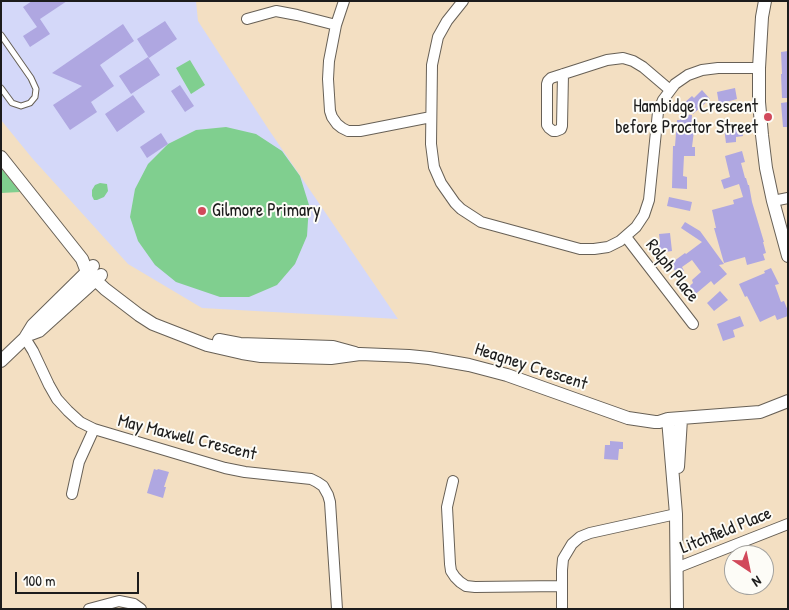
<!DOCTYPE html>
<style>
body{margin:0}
#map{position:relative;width:789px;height:610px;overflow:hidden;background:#f3dfc2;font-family:"Patrick Hand",sans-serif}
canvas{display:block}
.frame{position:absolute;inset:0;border:2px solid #1c1c1c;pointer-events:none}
.north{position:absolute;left:724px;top:545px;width:50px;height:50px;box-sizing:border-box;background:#fdfcf7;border:1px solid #a3a29f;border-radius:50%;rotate:146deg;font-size:14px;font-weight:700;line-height:20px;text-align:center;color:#1c1c1c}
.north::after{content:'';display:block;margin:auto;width:18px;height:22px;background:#d1495b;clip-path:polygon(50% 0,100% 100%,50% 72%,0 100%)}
.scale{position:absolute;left:15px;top:572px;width:124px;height:22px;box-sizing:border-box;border:2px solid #1c1c1c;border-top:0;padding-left:6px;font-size:15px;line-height:18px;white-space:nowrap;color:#1c1c1c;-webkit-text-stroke:4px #fdfcf7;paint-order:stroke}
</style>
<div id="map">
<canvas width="789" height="610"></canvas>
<div class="frame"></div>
<div class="north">N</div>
<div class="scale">100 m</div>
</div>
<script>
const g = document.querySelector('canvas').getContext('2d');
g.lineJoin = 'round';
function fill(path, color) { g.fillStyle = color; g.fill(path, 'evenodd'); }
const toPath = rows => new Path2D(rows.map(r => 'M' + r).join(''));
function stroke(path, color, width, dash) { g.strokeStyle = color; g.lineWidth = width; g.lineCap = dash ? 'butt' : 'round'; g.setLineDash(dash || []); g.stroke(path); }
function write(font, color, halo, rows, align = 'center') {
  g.font = font + ' "Patrick Hand",sans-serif'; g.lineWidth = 4; g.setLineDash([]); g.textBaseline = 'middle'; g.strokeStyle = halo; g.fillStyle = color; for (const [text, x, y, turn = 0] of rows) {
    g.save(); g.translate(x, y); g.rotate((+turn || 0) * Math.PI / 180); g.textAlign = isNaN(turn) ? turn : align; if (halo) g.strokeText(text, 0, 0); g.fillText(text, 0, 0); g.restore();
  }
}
const built = toPath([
 [1,1,196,1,198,21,269,130,398,319,202,308,128,264,32,158,1,120]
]);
const green = toPath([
 [190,60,205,85,191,94,176,68],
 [226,127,256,134,282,151,300,176,309,205,307,236,295,264,277,285,249,297,220,297,176,282,155,265,138,241,130,217,135,189,148,164,168,144,196,130],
 [1,168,20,192,1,193],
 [100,183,107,184,108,191,104,197,97,200,94,200,92,196,92,190,95,185]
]);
const building = toPath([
 [32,1,67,1,40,19,50,34,30,47,23,36,37,27,23,7],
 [165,21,177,39,149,58,137,39],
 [123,24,134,41,100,65,114,86,91,102,97,112,70,130,53,105,82,86,52,73],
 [788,51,788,74,782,74,781,52],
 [148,57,160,75,131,94,119,76],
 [781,74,788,74,788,98,782,98],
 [180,85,194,106,185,112,171,91],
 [735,88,737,99,719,104,717,92],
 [702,90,710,99,693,114,684,103,692,96,694,98],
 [133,95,145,112,117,132,105,114],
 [788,102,788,127,783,127,781,103],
 [680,114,692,115,691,131,694,131,692,147,695,147,695,156,684,156,683,176,687,177,687,189,672,188,673,146,675,146,677,120,680,120],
 [742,126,743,136,736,137,736,142,726,143,724,128],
 [161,133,168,144,147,158,140,147],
 [742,151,745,162,741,163,745,178,746,178,748,185,749,185,752,202,764,242,763,242,766,253,763,254,765,260,747,265,745,257,724,263,714,228,716,228,712,210,734,204,733,200,743,197,739,184,724,189,721,180,730,177,725,156],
 [669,197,692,202,690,211,667,206],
 [685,222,700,231,724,264,719,265,727,274,714,285,711,281,692,297,686,289,693,283,692,280,701,272,692,260,682,267,684,271,678,275,670,264,685,253,686,254,702,242,681,228],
 [670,233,672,251,658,253,656,242,660,242,659,234],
 [771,268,779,284,775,285,776,288,781,302,784,301,788,311,788,316,777,320,775,315,760,322,747,296,745,297,739,284,765,273,764,271],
 [720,291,728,300,714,311,707,303],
 [740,316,744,326,733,330,735,337,723,341,717,324],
 [610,441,623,442,623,449,619,449,618,460,604,459,605,445,610,445],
 [154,469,157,470,158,469,169,472,164,487,166,487,163,498,147,493]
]);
const service = toPath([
 [1,35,31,78,36,89,35,97,30,103,21,106,12,103,1,88]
]);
const minor = toPath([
 [344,1,336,25,329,61,328,79,330,111,332,117,337,124,342,128,348,131,360,131,431,117],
 [463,1,447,21,438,37,432,65,431,144,434,167,441,183,455,203,461,209,481,222,580,249,594,249,608,247,620,241,636,227,644,215,649,200,658,112,663,100,675,84,688,75,702,70,718,68,759,68],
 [247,19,276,11,297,15,336,25],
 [563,74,562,126,561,129,556,131,553,131,549,128,547,125,547,84,548,81,551,78,607,60,623,58,633,61,643,67,670,90],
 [773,201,788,198],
 [626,237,693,324],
 [25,338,33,351,49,385,57,399,68,411,80,422,94,429,225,468,245,472,311,479,317,482,323,486,328,495,330,502,337,609],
 [453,481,447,507,450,564,451,571,455,577,460,582,466,586,475,587,562,586],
 [72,494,79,462,94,429],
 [676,568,788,524],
 [89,609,119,601,134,604,141,609],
 [562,609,562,570,563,559,572,544,580,537,590,533,676,514]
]);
const tertiary = toPath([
 [765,1,762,17,759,68,759,102,762,135,766,168,773,201,788,256],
 [1,157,82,259,87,272,105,289,139,315,153,324,207,345,242,353,261,356,331,358,360,354,409,356,429,358,469,365,507,375,628,418,655,422,659,422,668,419,760,412,788,401],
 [31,334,39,331,101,275],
 [219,340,240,344,333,347,355,353],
 [1,361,25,338,33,325,93,266],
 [668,419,676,514,677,609],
 [678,467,681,419]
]);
const markers = [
 [768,117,5,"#d1495b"],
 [202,211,5,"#d1495b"]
];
const poiNames = [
 ["Hambidge Crescent",758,107],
 ["before Proctor Street",758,128],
 ["Gilmore Primary",212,211,"left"]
];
const streetNames = [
 ["Rolph Place",672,271,52],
 ["Heagney Crescent",531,367,18],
 ["May Maxwell Crescent",187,438,14],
 ["Litchfield Place",726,531,-22]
];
fill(built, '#d4d8f9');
fill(green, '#80cf8f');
fill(building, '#afa7e1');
stroke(service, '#676056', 7);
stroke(minor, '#676056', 12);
stroke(tertiary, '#676056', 14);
stroke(service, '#fff', 5);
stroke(minor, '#fff', 10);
stroke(tertiary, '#fff', 12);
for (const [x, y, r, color] of markers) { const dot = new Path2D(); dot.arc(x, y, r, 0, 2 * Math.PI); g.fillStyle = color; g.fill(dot); stroke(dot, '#fdfcf7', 2); }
write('18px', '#1c1c1c', '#fdfcf7', poiNames, 'right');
write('18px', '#1c1c1c', '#fdfcf7', streetNames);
</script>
